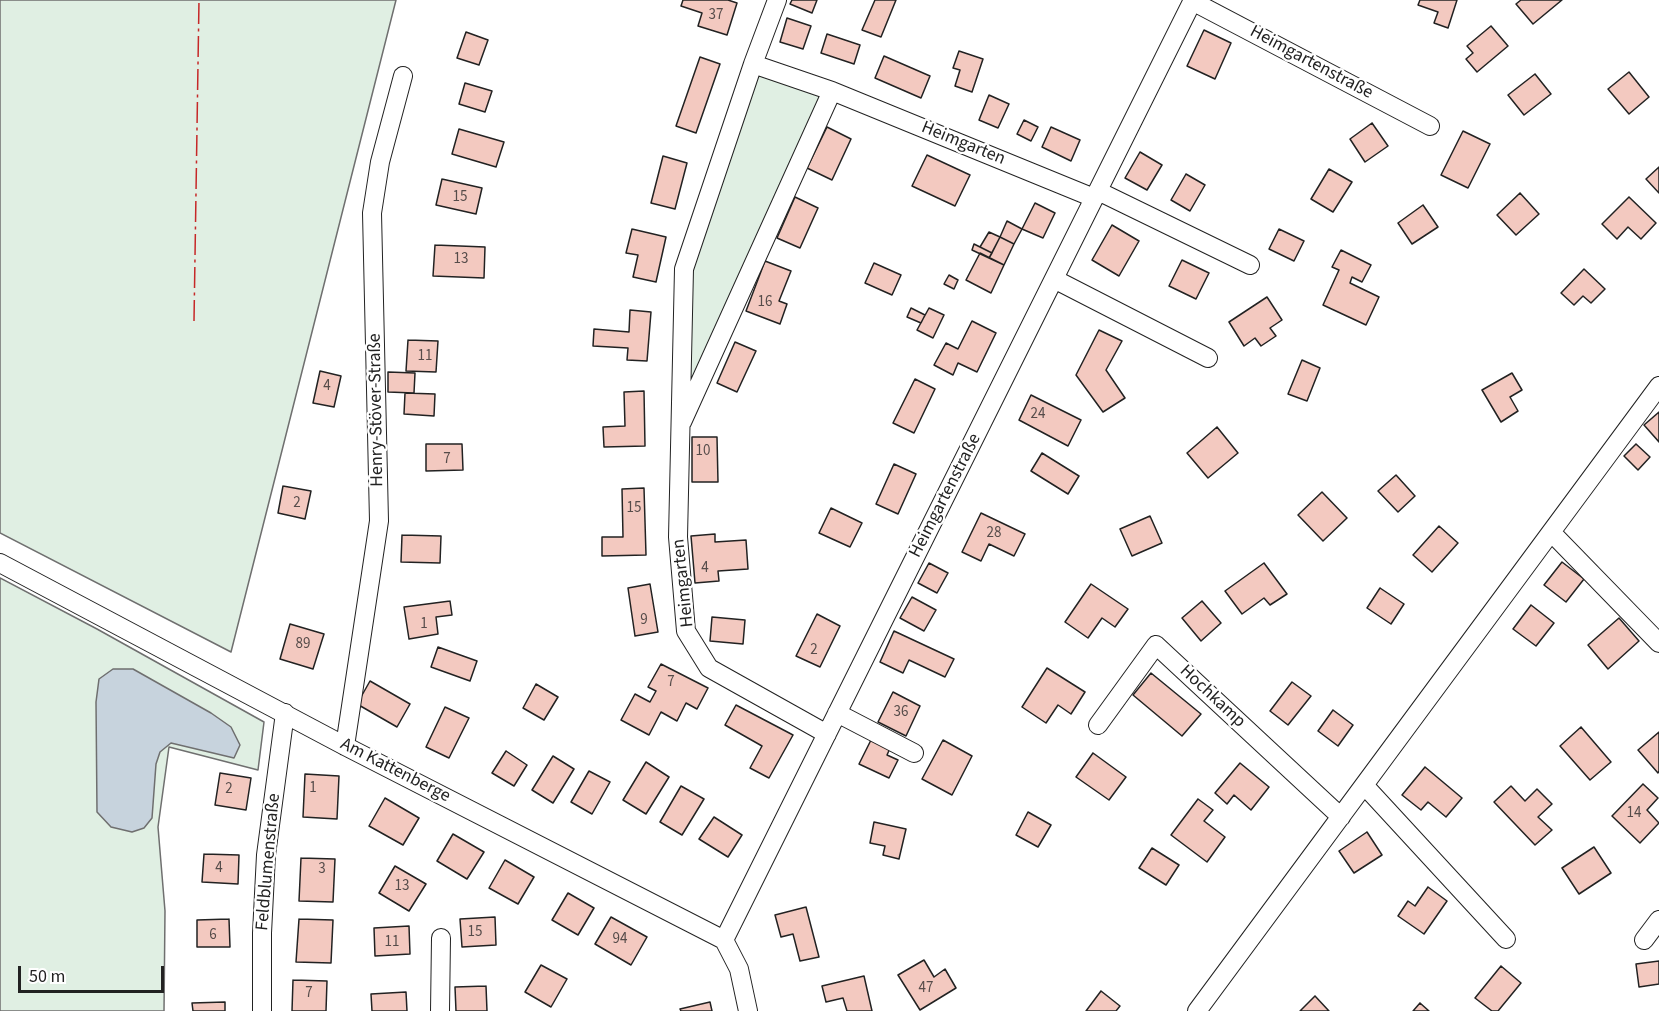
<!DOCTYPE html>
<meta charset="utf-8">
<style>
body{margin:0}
#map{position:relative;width:1659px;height:1011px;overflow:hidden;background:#fff;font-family:"Source Sans 3",sans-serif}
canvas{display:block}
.scale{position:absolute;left:18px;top:966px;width:146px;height:27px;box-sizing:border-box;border:3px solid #222;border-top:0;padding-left:8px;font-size:18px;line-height:21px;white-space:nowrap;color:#222;-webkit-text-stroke:4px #fff;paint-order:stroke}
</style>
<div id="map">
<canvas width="1659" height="1011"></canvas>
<div class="scale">50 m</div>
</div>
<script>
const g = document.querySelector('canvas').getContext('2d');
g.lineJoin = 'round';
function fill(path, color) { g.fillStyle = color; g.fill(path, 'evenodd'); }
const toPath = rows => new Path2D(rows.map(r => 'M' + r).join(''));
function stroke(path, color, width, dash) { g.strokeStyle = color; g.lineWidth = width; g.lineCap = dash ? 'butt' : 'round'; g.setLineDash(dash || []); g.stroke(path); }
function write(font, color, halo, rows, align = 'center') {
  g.font = font + ' "Source Sans 3",sans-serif'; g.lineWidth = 4.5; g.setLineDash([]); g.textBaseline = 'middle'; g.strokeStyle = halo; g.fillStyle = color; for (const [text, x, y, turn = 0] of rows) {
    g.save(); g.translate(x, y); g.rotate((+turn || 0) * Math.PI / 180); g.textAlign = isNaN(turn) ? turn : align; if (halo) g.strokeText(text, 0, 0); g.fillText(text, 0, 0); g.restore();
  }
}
const green = toPath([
 [0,0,396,0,231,652,0,533,0,0],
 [753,64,832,91,679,429,684,269,753,64],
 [0,578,97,629,264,722,258,770,169,747,158,827,165,911,164,1011,0,1011,0,578]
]);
const water = toPath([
 [113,669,133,669,211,713,231,727,240,745,234,758,171,743,160,752,156,764,152,818,144,828,132,832,111,827,97,812,96,702,99,679,113,669]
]);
const building = toPath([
 [683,0,728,0,737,3,727,35,698,26,702,13,681,6,683,0],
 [792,0,817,0,812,13,790,4,792,0],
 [875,0,896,0,881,37,862,30,875,0],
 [1420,0,1457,0,1448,28,1434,23,1438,12,1418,5,1420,0],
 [1521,0,1562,0,1533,24,1516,4,1521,0],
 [787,18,811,26,803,49,780,42,787,18],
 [1491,26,1508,46,1477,72,1466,59,1473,53,1467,46,1491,26],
 [1204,30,1231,43,1215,79,1187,66,1204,30],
 [466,32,488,40,479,65,457,58,466,32],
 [827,34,860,45,854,64,821,53,827,34],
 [959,51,983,59,972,92,955,86,960,70,953,68,959,51],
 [884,56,930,76,921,98,875,78,884,56],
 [700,57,720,64,696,133,676,126,700,57],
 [1629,72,1649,97,1629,114,1608,89,1629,72],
 [1535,74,1551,94,1524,115,1508,95,1535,74],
 [465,83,492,91,485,112,459,104,465,83],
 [989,95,1009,104,998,128,979,120,989,95],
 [1024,120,1038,127,1031,141,1017,134,1024,120],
 [1372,123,1388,146,1365,162,1350,139,1372,123],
 [827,127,851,139,832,180,807,168,827,127],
 [1051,127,1080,140,1071,161,1042,147,1051,127],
 [459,129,504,142,496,167,452,154,459,129],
 [1463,131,1490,144,1468,188,1441,175,1463,131],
 [1140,152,1162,165,1147,190,1125,178,1140,152],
 [927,155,970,175,955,206,912,186,927,155],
 [663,156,687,163,675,209,651,203,663,156],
 [1659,167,1659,193,1646,179,1659,167],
 [1329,169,1352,182,1333,212,1311,199,1329,169],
 [1186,174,1205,185,1190,211,1171,200,1186,174],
 [442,179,482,188,476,214,436,205,442,179],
 [1520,193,1539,214,1516,235,1497,215,1520,193],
 [795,197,818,208,800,248,777,238,795,197],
 [1629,197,1656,223,1641,239,1628,227,1617,239,1602,224,1629,197],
 [1035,203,1055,213,1043,238,1022,229,1035,203],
 [1423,205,1438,227,1412,244,1398,223,1423,205],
 [1007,221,1022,229,1014,244,1000,237,1007,221],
 [1112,225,1139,241,1119,276,1092,260,1112,225],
 [632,229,666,237,656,282,633,277,638,255,626,253,632,229],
 [1279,229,1304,241,1294,261,1269,249,1279,229],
 [989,232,1000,237,992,253,980,247,989,232],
 [1000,237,1014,244,1004,265,989,258,1000,237],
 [974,244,992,253,989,258,972,250,974,244],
 [435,245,485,247,484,278,433,276,435,245],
 [1341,250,1371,265,1362,282,1352,277,1350,283,1379,297,1366,325,1323,305,1339,270,1332,267,1341,250],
 [980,253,1004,265,991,293,966,280,980,253],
 [1182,260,1209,273,1196,299,1169,286,1182,260],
 [765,261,791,271,779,301,787,304,780,324,746,311,765,261],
 [874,263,901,275,892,295,865,283,874,263],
 [1584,269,1605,289,1591,303,1583,296,1574,305,1561,293,1584,269],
 [949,275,958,280,954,289,944,284,949,275],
 [1267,297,1282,320,1270,328,1276,336,1261,346,1255,338,1244,346,1229,322,1267,297],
 [911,308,925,315,921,323,907,317,911,308],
 [929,308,944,315,933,338,917,330,929,308],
 [630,310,651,312,647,361,627,360,628,348,593,346,594,329,629,332,630,310],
 [972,321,996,333,977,372,958,363,953,375,934,365,946,343,958,349,972,321],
 [1099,330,1122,341,1106,370,1125,398,1103,412,1076,375,1099,330],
 [408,340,438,341,436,372,406,371,408,340],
 [735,342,756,351,737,392,717,383,735,342],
 [1302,360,1320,368,1307,401,1288,394,1302,360],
 [320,371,341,376,334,407,313,403,320,371],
 [388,372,415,373,414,393,388,392,388,372],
 [1512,373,1522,390,1510,397,1518,411,1501,422,1482,390,1512,373],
 [915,379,935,389,914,433,893,423,915,379],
 [644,391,645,446,604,447,603,427,625,426,624,392,644,391],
 [405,393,435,394,434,416,404,414,405,393],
 [1031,395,1081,420,1068,446,1019,420,1031,395],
 [1659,412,1659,442,1644,425,1659,412],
 [1217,427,1238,453,1208,478,1187,453,1217,427],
 [692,437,717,437,718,482,692,482,692,437],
 [426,444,462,444,463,470,426,471,426,444],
 [1636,444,1650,457,1638,470,1624,456,1636,444],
 [1042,453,1079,476,1068,494,1031,471,1042,453],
 [894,464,916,474,898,514,876,504,894,464],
 [1396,475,1415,496,1398,512,1378,491,1396,475],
 [283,486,311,491,305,519,278,513,283,486],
 [644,488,646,555,602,556,602,537,623,537,622,489,644,488],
 [1322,492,1347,518,1323,541,1298,515,1322,492],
 [831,508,862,523,850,547,819,533,831,508],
 [981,513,1025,534,1014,556,989,544,981,561,962,552,981,513],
 [1150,516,1162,543,1132,556,1120,529,1150,516],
 [1439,526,1458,543,1432,572,1413,555,1439,526],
 [715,534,715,542,746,540,748,569,718,571,719,581,695,583,691,536,715,534],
 [402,535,441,536,440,563,401,562,402,535],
 [1562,562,1584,579,1566,602,1544,585,1562,562],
 [929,563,948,573,937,593,918,583,929,563],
 [1264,563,1287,594,1270,605,1264,598,1242,614,1225,591,1264,563],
 [650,584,658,632,635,636,628,588,650,584],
 [1091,584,1128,609,1115,627,1102,618,1088,638,1065,622,1091,584],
 [1380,588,1404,604,1391,624,1367,608,1380,588],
 [912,597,936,610,924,631,900,618,912,597],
 [450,601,452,615,436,617,438,634,409,639,404,607,450,601],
 [1202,601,1221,623,1201,641,1182,618,1202,601],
 [1531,605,1554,623,1536,646,1513,629,1531,605],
 [817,614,840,626,820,667,796,656,817,614],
 [712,617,745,620,743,644,710,641,712,617],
 [1619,618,1639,641,1608,669,1588,645,1619,618],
 [290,624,324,634,313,669,280,659,290,624],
 [894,631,954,659,945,677,909,660,903,673,880,662,894,631],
 [438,647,477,661,470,681,431,667,438,647],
 [661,664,708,688,697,709,686,703,677,721,661,712,649,735,621,720,635,694,650,702,656,691,648,687,661,664],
 [1047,668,1085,692,1071,714,1058,705,1046,723,1022,707,1047,668],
 [1151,673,1201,714,1182,736,1133,695,1151,673],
 [370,681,410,704,397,727,357,704,370,681],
 [1292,682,1311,696,1288,725,1270,711,1292,682],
 [536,684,558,697,544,720,523,708,536,684],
 [893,692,920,706,906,736,878,722,893,692],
 [736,705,793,735,769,778,750,768,762,746,725,725,736,705],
 [445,707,469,718,449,758,426,747,445,707],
 [1333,710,1353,725,1338,746,1318,731,1333,710],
 [1581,727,1611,762,1590,780,1560,746,1581,727],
 [1659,732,1659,771,1658,773,1638,750,1659,732],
 [872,738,891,746,887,755,898,760,889,778,859,764,872,738],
 [943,740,972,756,952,795,922,779,943,740],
 [506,751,527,765,514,786,492,773,506,751],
 [1093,753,1126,777,1109,800,1076,777,1093,753],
 [553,756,574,769,553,803,532,790,553,756],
 [646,762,669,777,646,814,623,800,646,762],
 [1240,763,1269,787,1251,810,1234,795,1227,804,1215,793,1240,763],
 [1425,767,1462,798,1446,817,1428,802,1421,810,1402,795,1425,767],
 [589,771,610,782,592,814,571,802,589,771],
 [220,773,251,778,246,810,215,805,220,773],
 [305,774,339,776,337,819,303,817,305,774],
 [1643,784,1658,798,1647,810,1659,823,1640,843,1612,816,1643,784],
 [681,786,704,799,682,835,660,822,681,786],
 [1511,786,1525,801,1537,789,1552,804,1538,817,1552,830,1535,845,1494,802,1511,786],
 [385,798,419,818,403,845,369,826,385,798],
 [1198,799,1213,810,1204,821,1225,837,1207,862,1171,835,1198,799],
 [1028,812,1051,825,1038,847,1016,835,1028,812],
 [714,817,742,835,728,857,699,839,714,817],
 [874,822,906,829,899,859,883,855,885,846,870,843,874,822],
 [1367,832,1382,855,1354,873,1339,851,1367,832],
 [453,834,484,852,467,879,437,861,453,834],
 [1594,847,1611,873,1579,894,1562,868,1594,847],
 [1152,848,1179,865,1166,885,1139,868,1152,848],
 [204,854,239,855,238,884,202,882,204,854],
 [301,858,335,859,333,902,299,901,301,858],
 [505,860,534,877,518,904,489,888,505,860],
 [395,866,426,884,409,911,379,893,395,866],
 [1428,887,1447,901,1424,934,1398,916,1408,901,1415,906,1428,887],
 [568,893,594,908,578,935,552,920,568,893],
 [806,907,819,957,800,961,793,934,781,937,775,915,806,907],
 [495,917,496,945,462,947,460,919,495,917],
 [611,917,647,937,631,965,595,944,611,917],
 [229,919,230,947,197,947,197,920,229,919],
 [299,919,333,920,331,963,296,962,299,919],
 [409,926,410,954,375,956,374,928,409,926],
 [924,960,934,977,945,969,956,988,920,1010,898,975,924,960],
 [1659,961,1659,984,1639,987,1636,964,1659,961],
 [541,965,567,979,551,1007,525,992,541,965],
 [1501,966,1521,983,1498,1011,1492,1011,1475,998,1501,966],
 [864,976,872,1011,847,1011,843,998,826,1002,822,986,864,976],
 [293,980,327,981,326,1011,292,1011,293,980],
 [486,986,487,1011,456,1011,455,987,486,986],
 [1101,991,1120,1006,1116,1011,1086,1011,1101,991],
 [406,992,407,1011,372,1011,371,994,406,992],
 [1315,996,1329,1011,1300,1011,1315,996],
 [225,1002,225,1011,193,1011,192,1003,225,1002],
 [710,1002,712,1011,681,1011,680,1009,710,1002],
 [1420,1003,1429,1011,1413,1011,1420,1003]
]);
const minor = toPath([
 [777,0,753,64,684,269,678,537,686,631,709,668,827,734],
 [1192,1,1430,126],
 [753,64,832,91,1094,198],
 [1098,191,1250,265],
 [1054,279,1208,358],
 [682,422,832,91],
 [1551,532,1659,643],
 [0,563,345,746,724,940,739,969,748,1011],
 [837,713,914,753],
 [1098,725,1156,645,1341,817],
 [345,746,379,521,372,213,380,162,403,76],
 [1364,785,1506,939],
 [724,940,1193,0],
 [1644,940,1659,920],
 [262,1011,262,933,266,855,285,713],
 [440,1011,441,938],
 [1197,1011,1659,386]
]);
const power = toPath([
 [194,321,199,0]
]);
const numberNames = [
 ["37",716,16],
 ["15",460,198],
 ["13",461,260],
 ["16",765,303],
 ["11",425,357],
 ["4",327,387],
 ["24",1038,415],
 ["10",703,452],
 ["7",447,460],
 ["2",297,504],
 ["15",634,509],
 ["28",994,534],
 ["4",705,569],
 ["9",644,621],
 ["1",424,625],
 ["89",303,645],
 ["2",814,651],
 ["7",671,683],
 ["36",901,713],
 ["1",313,789],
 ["2",229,790],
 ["14",1634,814],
 ["4",219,869],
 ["3",322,870],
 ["13",402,887],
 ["15",475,933],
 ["6",213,936],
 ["94",620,940],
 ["11",392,943],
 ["47",926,989],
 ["7",309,994]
];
const streetNames = [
 ["Heimgartenstraße",1311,63,28],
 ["Heimgarten",963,144,22],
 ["Henry-Stöver-Straße",377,410,-91],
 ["Heimgartenstraße",946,496,-63],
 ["Heimgarten",684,583,-96],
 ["Hochkamp",1212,697,43],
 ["Am Kattenberge",395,771,27],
 ["Feldblumenstraße",269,862,-85]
];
fill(green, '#e0efe3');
stroke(green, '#6f6f6f', 1.5);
fill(water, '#c7d3dd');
stroke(water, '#6f6f6f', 1.5);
fill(building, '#f3c9c0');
stroke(building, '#222', 1.5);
stroke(minor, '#222', 20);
stroke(minor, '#fff', 18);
stroke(power, '#c62828', 1.5, [21, 4.5, 3, 4.5]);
write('15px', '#564c4a', null, numberNames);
write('18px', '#222', '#fff', streetNames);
</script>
